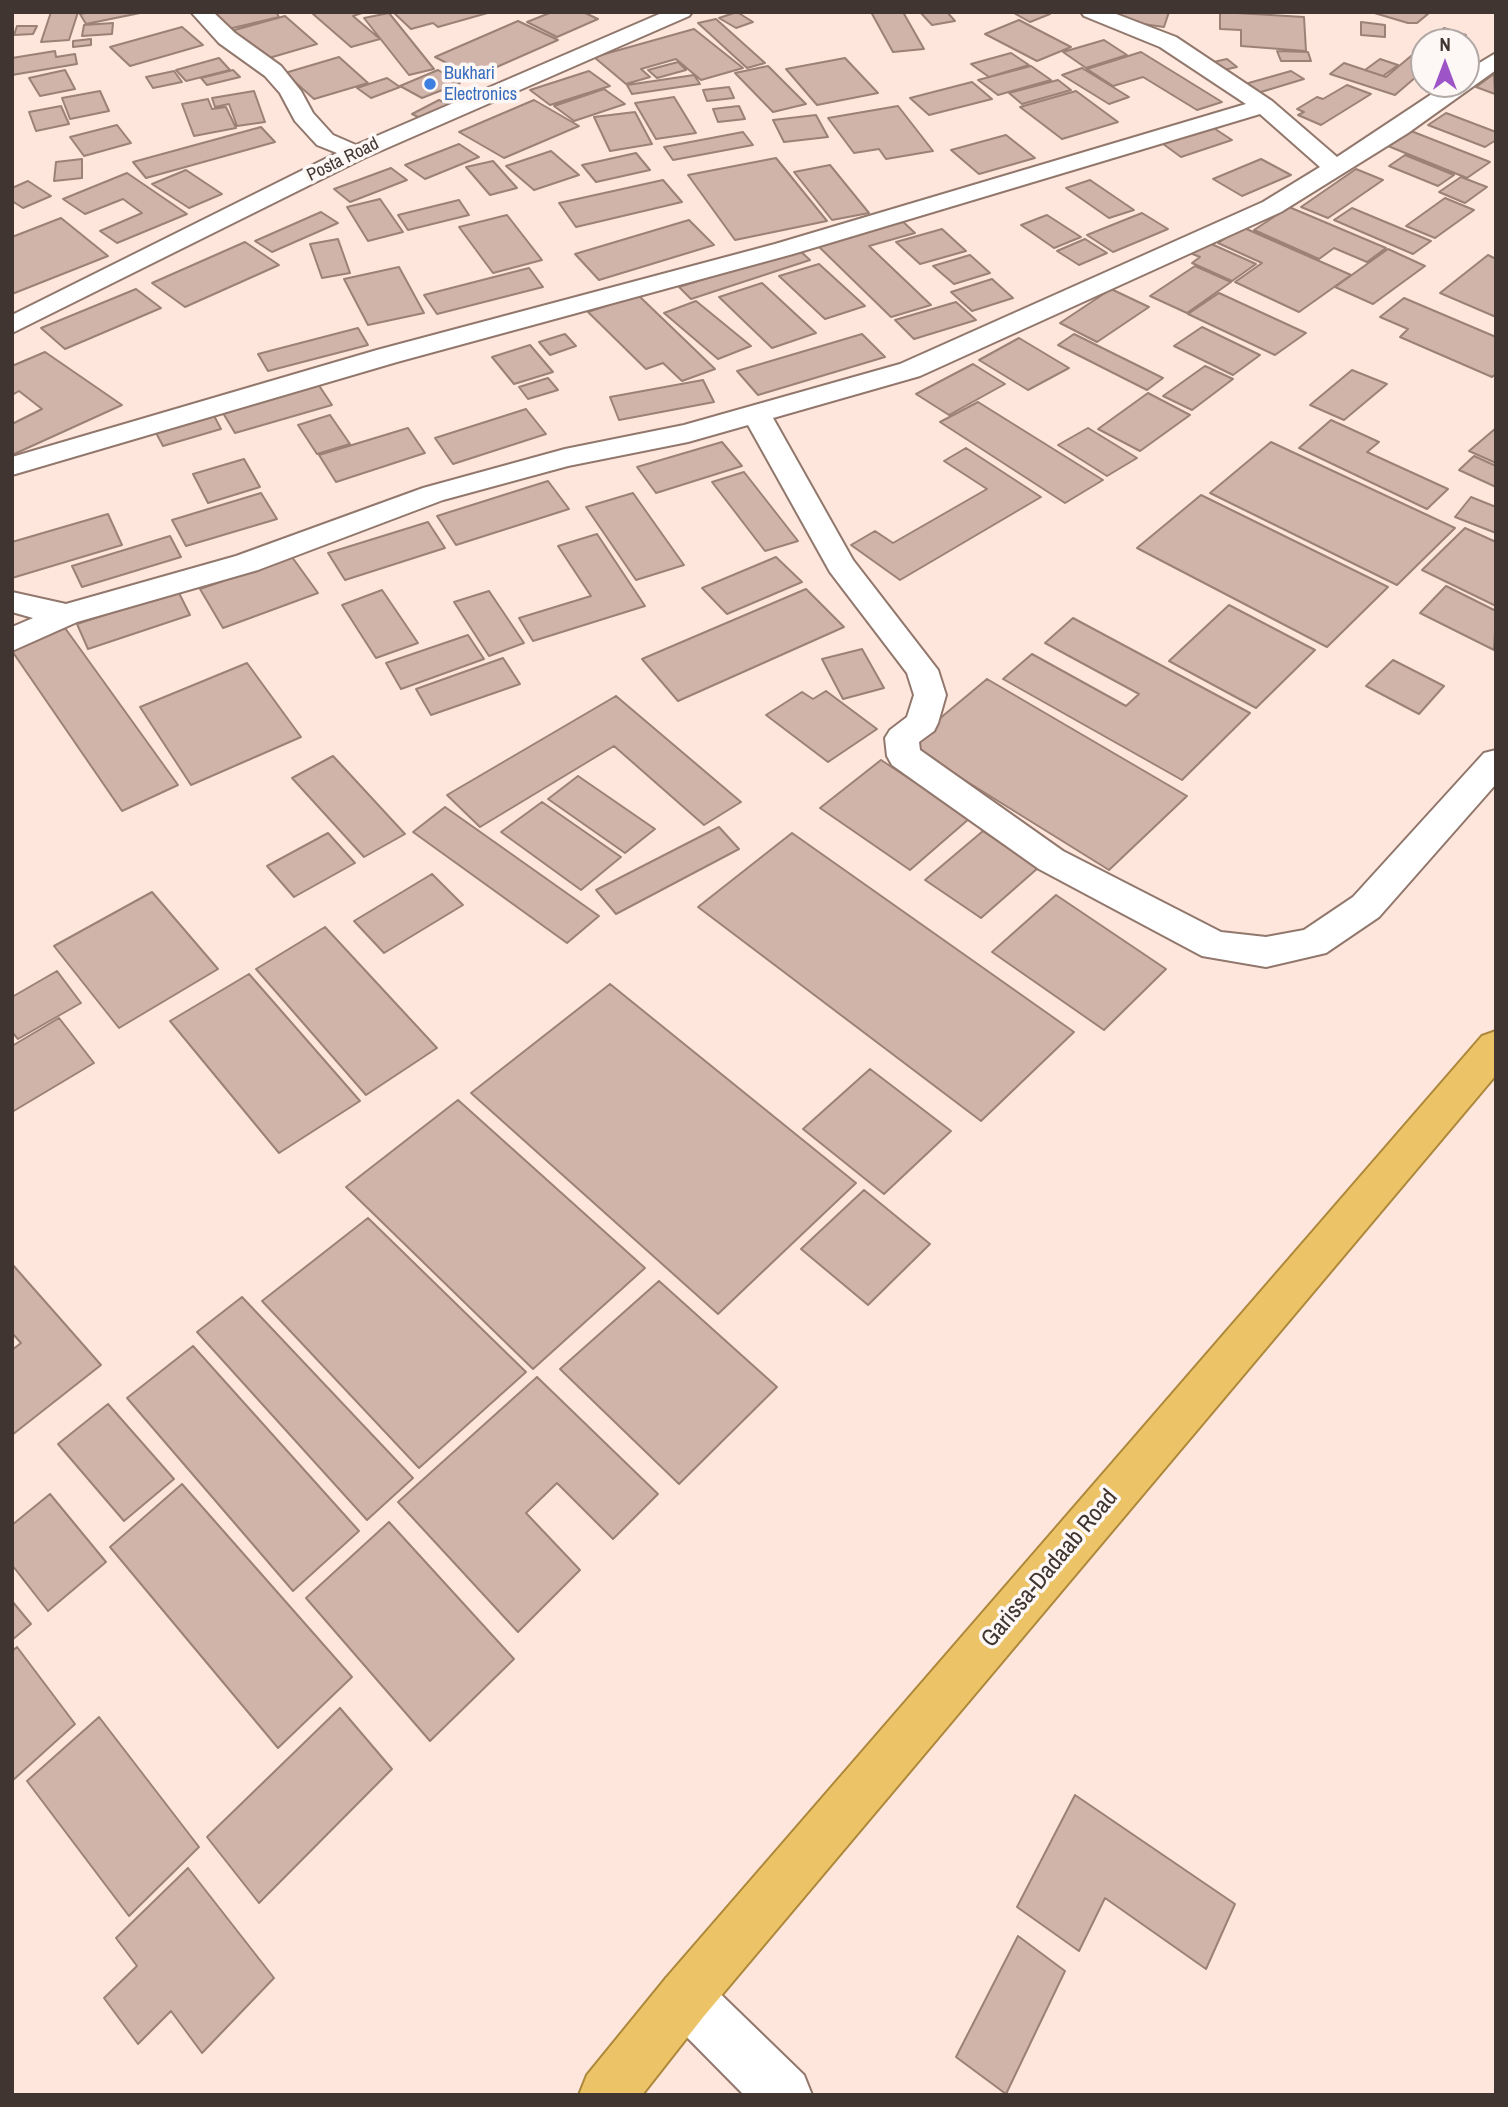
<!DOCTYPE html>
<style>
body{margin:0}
#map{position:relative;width:1508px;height:2107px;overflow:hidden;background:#fee6dc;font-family:"Archivo Narrow",sans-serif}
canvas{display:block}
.frame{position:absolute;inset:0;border:14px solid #403530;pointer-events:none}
.north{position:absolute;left:1410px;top:28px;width:70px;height:70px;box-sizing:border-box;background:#fdf7f5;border:2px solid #b1a9a6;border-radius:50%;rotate:0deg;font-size:19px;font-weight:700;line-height:28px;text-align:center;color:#403530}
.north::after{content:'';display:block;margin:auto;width:24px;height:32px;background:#9d54c7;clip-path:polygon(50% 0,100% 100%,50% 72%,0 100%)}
</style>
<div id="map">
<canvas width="1508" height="2107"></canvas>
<div class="frame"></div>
<div class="north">N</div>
</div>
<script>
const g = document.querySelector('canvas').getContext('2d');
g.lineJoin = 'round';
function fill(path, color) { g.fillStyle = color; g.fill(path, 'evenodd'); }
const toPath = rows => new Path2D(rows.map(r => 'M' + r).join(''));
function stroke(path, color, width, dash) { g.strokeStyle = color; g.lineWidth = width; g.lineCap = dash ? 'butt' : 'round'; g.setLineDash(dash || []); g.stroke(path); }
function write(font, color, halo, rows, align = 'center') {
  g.font = font + ' "Archivo Narrow",sans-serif'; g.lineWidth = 7; g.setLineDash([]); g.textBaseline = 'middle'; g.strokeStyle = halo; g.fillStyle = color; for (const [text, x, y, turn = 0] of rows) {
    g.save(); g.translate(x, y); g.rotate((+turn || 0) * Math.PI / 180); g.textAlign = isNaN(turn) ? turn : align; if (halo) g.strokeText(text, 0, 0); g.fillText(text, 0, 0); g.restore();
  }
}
const building = toPath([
 [51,12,78,12,69,40,41,42,51,12],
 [91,12,145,12,86,24,80,14,91,12],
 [205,12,276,12,279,17,220,31,205,12],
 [321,12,365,12,353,16,380,39,351,47,313,14,321,12],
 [393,12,491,12,438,27,433,23,411,29,393,12],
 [552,12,583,12,598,19,557,37,527,22,552,12],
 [737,12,753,22,736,28,719,18,737,12],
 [871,12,903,12,924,49,893,52,871,12],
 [920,12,947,12,955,21,932,25,920,12],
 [1012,12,1046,12,1050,14,1030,22,1012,12],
 [1118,12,1169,12,1164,27,1115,20,1118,12],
 [1220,12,1304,17,1306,51,1241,46,1241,30,1220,29,1220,12],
 [1371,12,1421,12,1428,14,1417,23,1408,23,1371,12],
 [389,13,434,69,409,75,364,18,389,13],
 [285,16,317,44,269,58,260,50,253,51,231,31,285,16],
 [716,19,765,63,747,68,698,23,716,19],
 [1019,20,1071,47,1037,61,985,34,1019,20],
 [518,21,558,40,474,77,435,57,518,21],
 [1361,22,1385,25,1385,37,1361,35,1361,22],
 [113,23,112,34,82,36,84,25,113,23],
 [17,26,37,26,33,34,14,35,17,26],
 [182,27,203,45,130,66,110,47,182,27],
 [1444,28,1466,35,1457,42,1427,42,1444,28],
 [694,29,743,68,701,80,676,59,641,69,650,77,626,84,594,57,694,29],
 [91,39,91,45,73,47,73,41,91,39],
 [1104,40,1127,55,1086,68,1063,52,1104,40],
 [1424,45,1424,70,1395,95,1330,74,1344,63,1386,77,1424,45],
 [55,51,56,57,75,54,77,64,12,75,12,58,55,51],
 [1277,51,1308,52,1311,61,1281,61,1277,51],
 [1141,52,1222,102,1197,110,1143,77,1113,86,1087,69,1141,52],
 [1011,53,1029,65,989,77,971,64,1011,53],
 [339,57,368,83,314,99,285,73,339,57],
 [219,58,230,70,186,81,176,70,219,58],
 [845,58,878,93,817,105,786,69,845,58],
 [1227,59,1237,67,1219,71,1209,63,1227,59],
 [1380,59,1398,65,1383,76,1365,70,1380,59],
 [678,62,686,70,657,78,648,70,678,62],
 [768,66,806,104,773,112,735,73,768,66],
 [1031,66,1051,80,998,95,978,80,1031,66],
 [1082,68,1129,97,1109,104,1062,75,1082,68],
 [65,70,75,89,40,96,29,78,65,70],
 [233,70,240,77,207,85,201,78,233,70],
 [438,70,460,83,422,98,400,86,438,70],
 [174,71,182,82,153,88,146,77,174,71],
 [589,71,610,86,550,105,530,90,589,71],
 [1291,71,1304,79,1251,95,1238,86,1291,71],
 [1494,74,1495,94,1476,87,1494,74],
 [694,75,700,84,632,94,627,85,694,75],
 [387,78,400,87,371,98,357,88,387,78],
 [1058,80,1071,90,1022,104,1009,93,1058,80],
 [972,82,992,99,929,115,910,98,972,82],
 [1347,85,1371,94,1321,125,1298,115,1304,112,1297,109,1317,97,1323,99,1347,85],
 [729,87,734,98,707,101,703,90,729,87],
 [604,89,625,104,574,121,554,106,604,89],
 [100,91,109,111,70,119,62,98,100,91],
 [254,91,265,122,237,126,229,104,215,107,212,98,254,91],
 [1076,91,1118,122,1062,139,1020,107,1076,91],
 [674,97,696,133,656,139,635,103,674,97],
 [208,99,212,109,226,107,236,128,194,136,182,104,208,99],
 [439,100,449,105,422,119,412,114,439,100],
 [534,100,579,126,504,158,459,132,534,100],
 [61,106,69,124,36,131,29,112,61,106],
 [739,106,745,119,718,122,713,109,739,106],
 [898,106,933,151,886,159,879,149,854,153,828,118,898,106],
 [635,112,652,144,610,151,594,117,635,112],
 [1446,113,1496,132,1496,140,1485,147,1428,125,1446,113],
 [816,115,828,137,784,142,773,120,816,115],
 [117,125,131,143,84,156,70,137,117,125],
 [1209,125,1232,140,1181,157,1159,141,1209,125],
 [261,127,275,142,146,178,133,162,261,127],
 [1411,131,1490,162,1467,178,1388,146,1411,131],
 [743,132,753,145,673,160,664,147,743,132],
 [1006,135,1035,158,979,174,951,150,1006,135],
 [459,144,479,157,425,179,405,165,459,144],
 [551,151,579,175,534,190,506,166,551,151],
 [636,153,650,170,596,182,582,165,636,153],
 [1405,155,1454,175,1438,186,1389,166,1405,155],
 [776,158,827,221,735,240,688,175,776,158],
 [82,159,82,178,54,181,56,162,82,159],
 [1261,159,1291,175,1242,196,1213,179,1261,159],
 [493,161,517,188,490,195,466,167,493,161],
 [830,165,869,213,832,220,794,172,830,165],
 [391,168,407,180,350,202,334,189,391,168],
 [1356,169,1383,180,1328,218,1301,207,1356,169],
 [186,170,222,194,189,208,152,184,186,170],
 [127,173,187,214,117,243,100,231,142,213,123,199,85,214,63,199,127,173],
 [1461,177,1487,187,1465,203,1439,192,1461,177],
 [663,180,682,202,576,227,559,203,663,180],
 [1090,180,1134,210,1109,218,1066,188,1090,180],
 [28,181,51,196,23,208,12,201,12,188,28,181],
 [1445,198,1474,210,1435,238,1406,226,1445,198],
 [380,199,403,232,368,241,347,207,380,199],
 [459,200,469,215,408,230,398,215,459,200],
 [1289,207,1386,248,1367,262,1334,248,1319,259,1254,230,1289,207],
 [1352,208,1431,241,1413,254,1334,220,1352,208],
 [321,212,338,223,272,252,255,241,321,212],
 [1142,213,1168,229,1113,252,1087,235,1142,213],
 [507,215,542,260,493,273,459,227,507,215],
 [1047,215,1081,237,1054,248,1021,225,1047,215],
 [898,217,915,233,869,246,931,305,891,317,813,241,898,217],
 [61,218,108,256,12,294,12,237,61,218],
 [689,220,714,245,599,280,575,254,689,220],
 [1242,227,1351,275,1299,312,1235,282,1262,263,1218,243,1242,227],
 [942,229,966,251,920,264,896,242,942,229],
 [338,239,350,273,322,278,310,244,338,239],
 [1085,239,1107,253,1079,265,1057,251,1085,239],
 [245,242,279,265,185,307,152,283,245,242],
 [1207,242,1256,264,1232,281,1192,263,1200,257,1190,253,1207,242],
 [798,249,810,260,691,299,679,287,798,249],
 [1388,249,1425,266,1373,304,1335,287,1388,249],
 [970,255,990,273,954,284,933,266,970,255],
 [1488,255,1496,259,1496,317,1440,293,1488,255],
 [819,264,865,306,825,319,779,276,819,264],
 [1195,266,1231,282,1187,313,1150,296,1195,266],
 [399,267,424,313,368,325,344,279,399,267],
 [529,268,543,287,437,314,424,295,529,268],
 [992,279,1013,298,972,311,951,292,992,279],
 [762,283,816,333,772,348,719,297,762,283],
 [136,289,161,308,65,349,41,328,136,289],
 [1111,289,1149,307,1097,342,1060,323,1111,289],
 [1219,293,1306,333,1275,355,1188,314,1219,293],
 [638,295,715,369,682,381,663,363,646,369,588,312,638,295],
 [1404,298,1496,337,1496,374,1492,377,1400,337,1408,329,1380,317,1404,298],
 [696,301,751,346,718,359,664,313,696,301],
 [956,302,976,320,914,339,895,320,956,302],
 [1202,327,1260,355,1233,375,1174,346,1202,327],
 [358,328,368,345,268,371,258,354,358,328],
 [565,334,576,346,550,355,539,342,565,334],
 [862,334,885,357,758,395,737,371,862,334],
 [1074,334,1163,378,1147,390,1058,345,1074,334],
 [1019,338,1069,368,1028,390,979,360,1019,338],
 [530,345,553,372,514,384,492,357,530,345],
 [45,352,122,405,12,455,12,424,42,409,19,391,12,395,12,366,45,352],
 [973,364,1005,384,949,415,916,394,973,364],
 [1205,366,1233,379,1192,410,1163,396,1205,366],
 [1352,370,1387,384,1344,420,1310,405,1352,370],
 [548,378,558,390,528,399,519,387,548,378],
 [703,380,714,402,619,420,610,397,703,380],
 [318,384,332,405,235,433,223,413,318,384],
 [1148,393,1190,415,1140,451,1098,429,1148,393],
 [978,402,1103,480,1065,503,940,422,978,402],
 [526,409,546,434,453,464,435,438,526,409],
 [212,412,221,429,163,446,154,429,212,412],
 [330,415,350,444,317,454,298,425,330,415],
 [1331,420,1379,442,1367,452,1448,489,1427,509,1299,448,1331,420],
 [408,428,425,453,336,482,319,455,408,428],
 [1088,428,1137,458,1107,476,1058,445,1088,428],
 [1496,428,1496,463,1469,451,1496,428],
 [722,442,742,466,656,493,637,467,722,442],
 [1271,442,1455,528,1397,585,1210,493,1271,442],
 [966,448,1041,497,900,580,851,545,875,531,893,543,987,489,944,461,966,448],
 [1474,456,1496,466,1496,487,1459,470,1474,456],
 [244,459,260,487,208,503,193,474,244,459],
 [744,472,798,541,765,551,712,482,744,472],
 [548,481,569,509,456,545,437,516,548,481],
 [261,493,277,519,186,546,172,520,261,493],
 [633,493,684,565,636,580,586,507,633,493],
 [1201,495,1388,587,1327,647,1137,548,1201,495],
 [1471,497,1496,507,1496,533,1455,517,1471,497],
 [108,514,122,545,12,578,12,542,108,514],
 [428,522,445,548,345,580,328,553,428,522],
 [1465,528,1496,542,1496,606,1422,570,1465,528],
 [597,534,645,606,533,641,519,618,591,596,558,546,597,534],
 [170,536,181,557,82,587,72,566,170,536],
 [292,557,318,593,223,628,200,589,292,557],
 [776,557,802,582,727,614,702,588,776,557],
 [1446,586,1496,611,1494,650,1420,613,1446,586],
 [806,589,844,627,678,701,642,659,806,589],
 [382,590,418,643,376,658,342,605,382,590],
 [178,591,190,615,88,649,77,624,178,591],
 [489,591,524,643,489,656,454,602,489,591],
 [1229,605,1315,650,1256,708,1169,661,1229,605],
 [1073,618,1250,713,1182,780,1003,679,1032,654,1126,706,1139,694,1045,643,1073,618],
 [65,628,178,785,122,811,12,651,65,628],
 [468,635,484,659,401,689,386,663,468,635],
 [862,649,884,688,843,699,822,659,862,649],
 [503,658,520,684,431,715,416,689,503,658],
 [1393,660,1444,686,1419,714,1366,686,1393,660],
 [247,663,301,737,191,785,140,707,247,663],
 [987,679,1187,796,1109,870,908,745,987,679],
 [826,691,877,729,828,762,766,715,802,692,813,699,826,691],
 [616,696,741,802,704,825,614,746,480,827,447,795,616,696],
 [333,756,405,834,364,857,292,778,333,756],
 [881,760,970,818,910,870,820,808,881,760],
 [578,776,655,829,625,853,548,799,578,776],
 [542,802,621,857,581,890,501,832,542,802],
 [445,807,599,916,567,943,413,832,445,807],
 [719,827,739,849,616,914,596,890,719,827],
 [983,831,1038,868,981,918,925,880,983,831],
 [328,833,355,863,294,897,267,866,328,833],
 [792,833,1074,1032,981,1121,698,907,792,833],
 [432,874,463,905,384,953,354,921,432,874],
 [152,892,218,969,119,1028,54,946,152,892],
 [1056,895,1166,969,1104,1030,992,952,1056,895],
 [325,927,437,1048,366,1095,256,969,325,927],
 [57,971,81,1003,18,1039,12,1032,12,997,57,971],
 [249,974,360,1101,279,1153,170,1021,249,974],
 [610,984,856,1183,718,1314,471,1093,610,984],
 [59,1018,94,1063,12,1112,12,1046,59,1018],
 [870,1069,951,1131,884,1194,803,1129,870,1069],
 [458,1100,645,1268,533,1369,346,1187,458,1100],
 [864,1190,930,1244,868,1305,801,1249,864,1190],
 [368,1218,526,1372,419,1468,262,1301,368,1218],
 [12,1264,101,1365,12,1435,12,1350,21,1343,12,1333,12,1264],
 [659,1281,777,1387,679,1484,560,1369,659,1281],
 [242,1297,413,1478,367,1520,197,1332,242,1297],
 [193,1346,359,1531,293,1591,127,1398,193,1346],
 [537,1377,658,1494,613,1539,557,1483,526,1513,580,1570,518,1632,398,1502,537,1377],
 [108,1404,174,1479,124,1521,58,1444,108,1404],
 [182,1484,352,1677,278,1748,110,1547,182,1484],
 [50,1494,106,1562,48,1611,12,1565,12,1525,50,1494],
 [389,1522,514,1659,430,1741,306,1598,389,1522],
 [12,1601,31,1624,12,1640,12,1601],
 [17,1647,75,1724,12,1781,12,1651,17,1647],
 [340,1708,392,1769,259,1903,207,1837,340,1708],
 [99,1717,199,1847,129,1916,27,1781,99,1717],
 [1075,1795,1235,1904,1206,1969,1105,1898,1079,1951,1017,1907,1075,1795],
 [188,1868,274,1978,202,2053,171,2011,138,2044,104,1998,137,1966,116,1938,188,1868],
 [1018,1936,1065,1971,1006,2094,956,2057,1018,1936]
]);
const minor = toPath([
 [191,12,213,12,235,33,281,66,301,91,313,113,333,135,356,145,664,12,692,12,689,16,364,158,12,333,12,315,337,153,317,145,295,121,280,93,265,76,219,43,191,12],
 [1081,12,1111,12,1176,37,1272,101,1337,157,1447,84,1466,84,1466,71,1496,53,1496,70,1408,133,1281,212,920,376,773,418,853,560,938,670,946,695,938,723,934,731,919,742,920,750,1063,851,1221,932,1266,937,1304,930,1353,897,1484,753,1496,750,1496,784,1379,917,1326,953,1266,967,1202,956,1039,869,892,765,887,756,885,738,890,730,907,717,914,695,907,673,830,572,748,425,688,442,568,466,443,500,258,570,77,622,12,651,12,627,33,618,12,612,12,592,66,604,236,556,423,488,565,449,684,425,900,364,1263,202,1320,167,1260,114,793,254,397,362,12,475,12,457,377,350,775,244,1246,104,1160,47,1084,16,1081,12],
 [685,1970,704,1978,804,2075,812,2095,744,2095,666,2016,658,1997,666,1978,685,1970]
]);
const trunk = toPath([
 [1496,1031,1496,1075,704,2016,642,2095,579,2095,587,2075,666,1978,1482,1036,1496,1031]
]);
const markers = [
 [430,84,7,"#3f7fe0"]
];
const farShopnames = [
 ["Bukhari",444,74],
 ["Electronics",444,95]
];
const farStreetnames = [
 ["Posta Road",343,160,-26]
];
const nearStreetnames = [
 ["Garissa-Dadaab Road",1050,1569,-50]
];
fill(building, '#d1b4a9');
stroke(building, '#9b8176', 2);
stroke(minor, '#91776c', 4);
stroke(trunk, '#ad883b', 4);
fill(minor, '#fff');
fill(trunk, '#ecc467');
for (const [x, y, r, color] of markers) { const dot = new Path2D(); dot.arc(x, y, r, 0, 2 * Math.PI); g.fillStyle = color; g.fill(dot); stroke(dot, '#fdf7f5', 2.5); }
write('18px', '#366cbe', '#fdf7f5', farShopnames, 'left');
write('18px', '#403530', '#fdf7f5', farStreetnames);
write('24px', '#403530', '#fdf7f5', nearStreetnames);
</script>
